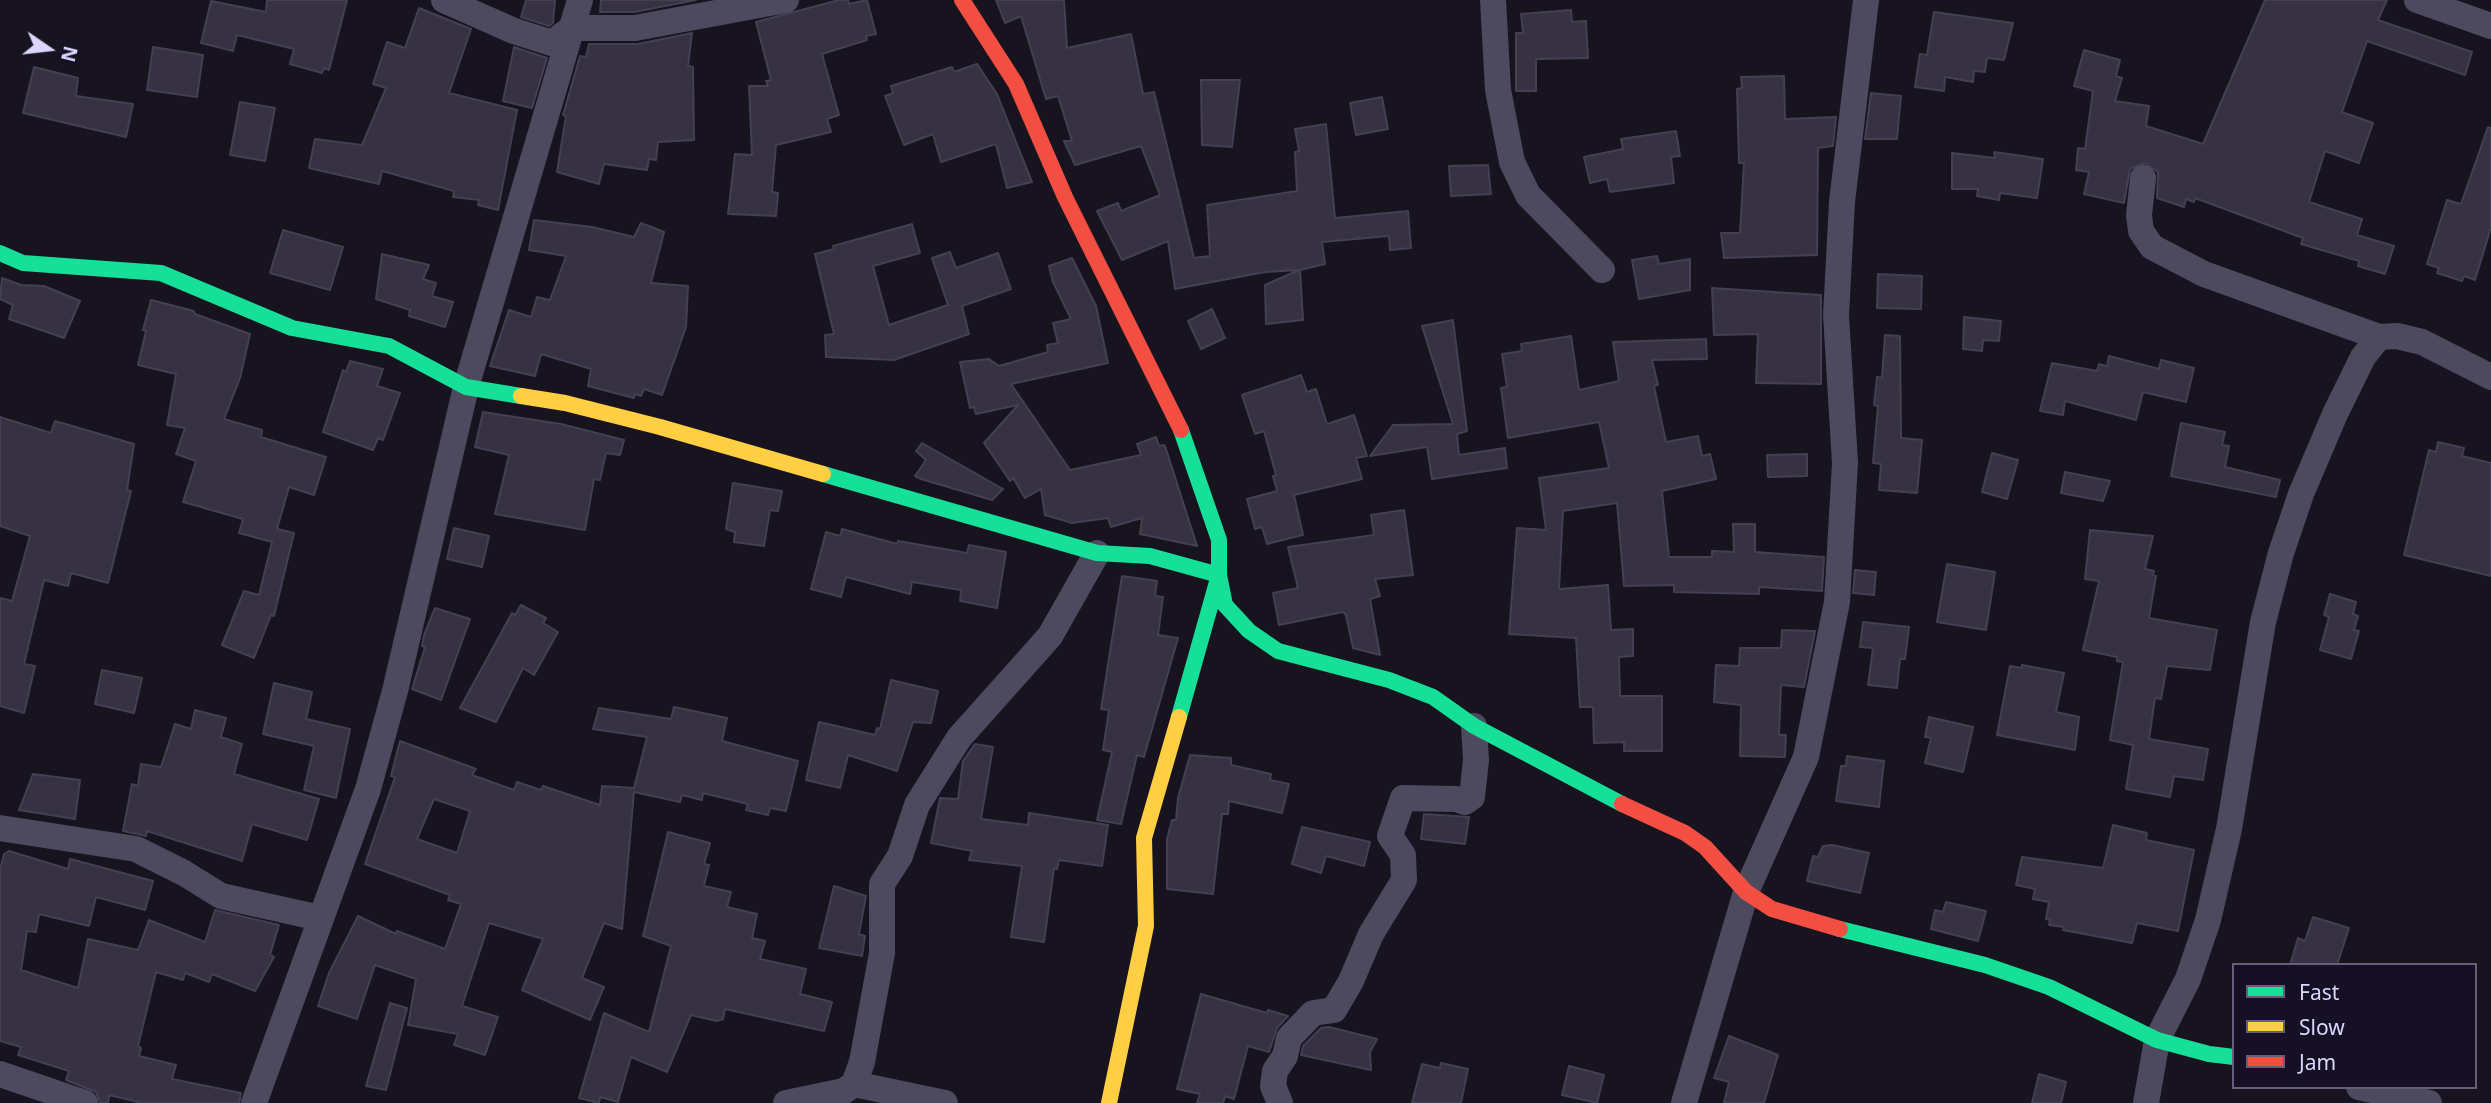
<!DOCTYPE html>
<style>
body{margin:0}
#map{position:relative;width:2491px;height:1103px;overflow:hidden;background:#17141f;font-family:"Noto Sans",sans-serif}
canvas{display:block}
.legend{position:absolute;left:2232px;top:963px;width:245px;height:126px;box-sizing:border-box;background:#151024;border:2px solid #655f7b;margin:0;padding:9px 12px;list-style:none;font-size:21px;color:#dcd5fd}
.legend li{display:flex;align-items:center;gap:14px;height:35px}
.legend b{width:35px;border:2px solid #655f7b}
.north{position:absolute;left:14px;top:14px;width:70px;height:70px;-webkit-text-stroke:5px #151024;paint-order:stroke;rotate:104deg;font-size:19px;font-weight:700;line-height:28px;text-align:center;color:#dcd5fd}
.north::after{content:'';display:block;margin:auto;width:24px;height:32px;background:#dcd5fd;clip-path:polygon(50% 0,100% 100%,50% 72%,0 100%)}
</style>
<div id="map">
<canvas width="2491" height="1103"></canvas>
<ul class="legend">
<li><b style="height:9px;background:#16e098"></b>Fast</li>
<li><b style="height:9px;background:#ffcf43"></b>Slow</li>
<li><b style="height:9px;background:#f24e42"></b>Jam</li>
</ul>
<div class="north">N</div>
</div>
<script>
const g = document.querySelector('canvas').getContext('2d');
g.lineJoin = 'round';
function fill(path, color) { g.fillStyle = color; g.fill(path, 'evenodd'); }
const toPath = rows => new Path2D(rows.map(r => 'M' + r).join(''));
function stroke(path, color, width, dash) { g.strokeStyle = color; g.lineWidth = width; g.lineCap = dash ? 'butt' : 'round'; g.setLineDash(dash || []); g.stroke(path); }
const building = toPath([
 [267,0,347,0,329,70,324,68,322,73,290,64,294,49,237,35,233,51,201,43,211,1,266,12,267,0],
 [526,0,555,0,553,23,549,26,521,17,526,0],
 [601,0,696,0,634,12,600,12,601,0],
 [839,0,848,0,849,4,867,0,876,34,866,36,867,40,822,54,839,115,827,119,831,132,776,145,772,192,778,193,776,216,728,214,735,154,752,155,749,86,768,86,766,81,771,80,756,22,839,0],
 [996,0,1064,0,1067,48,1131,34,1143,94,1154,92,1194,258,1210,256,1207,205,1297,191,1295,152,1299,151,1295,129,1326,124,1335,218,1408,211,1411,248,1390,250,1389,236,1322,242,1325,264,1300,270,1303,320,1266,324,1265,285,1299,270,1265,272,1175,289,1168,241,1122,260,1097,211,1118,203,1121,211,1160,195,1141,146,1075,165,1064,141,1072,141,1058,96,1046,99,1021,16,1005,23,996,0],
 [2265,0,2387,0,2378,20,2472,52,2465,75,2367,41,2342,112,2373,123,2359,163,2325,151,2309,202,2362,219,2357,235,2394,246,2385,274,2358,266,2359,261,2301,244,2303,238,2195,198,2194,202,2186,199,2184,207,2157,198,2158,172,2145,163,2130,169,2124,203,2084,194,2089,172,2076,170,2078,148,2085,149,2093,91,2074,86,2084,50,2120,60,2116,76,2122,78,2115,101,2149,106,2146,126,2203,144,2265,0],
 [419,8,471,29,449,93,517,110,498,210,478,205,479,200,453,197,454,191,382,171,379,184,309,168,315,139,362,145,386,88,373,84,387,42,405,48,419,8],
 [1571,10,1572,22,1586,21,1588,58,1536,59,1536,91,1516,91,1516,33,1523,33,1521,14,1571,10],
 [1934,12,2013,23,2004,60,1987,58,1985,72,1974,71,1973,82,1945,77,1944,91,1915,87,1920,54,1927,55,1934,12],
 [692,33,688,66,693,67,694,140,658,142,656,160,649,159,647,170,604,164,599,184,557,172,566,116,563,115,580,56,586,57,589,44,638,44,692,33],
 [153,47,203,55,197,97,147,90,153,47],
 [514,47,547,58,532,108,503,101,514,47],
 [977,64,997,94,1032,182,1007,188,996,144,941,162,933,134,904,145,885,96,893,93,891,86,952,67,954,72,977,64],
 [34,67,78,78,76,96,133,104,126,137,23,113,34,67],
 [1784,76,1785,119,1836,117,1833,146,1818,148,1817,255,1724,258,1721,233,1740,233,1744,163,1739,163,1737,89,1742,88,1741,77,1784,76],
 [1201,80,1240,80,1232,147,1202,145,1201,80],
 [1871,93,1901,96,1897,139,1865,139,1871,93],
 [1382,97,1388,129,1356,135,1350,103,1382,97],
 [240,102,275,108,265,161,230,155,240,102],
 [2488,127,2491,128,2491,227,2475,280,2464,276,2462,281,2437,273,2439,268,2427,264,2447,200,2461,204,2488,127],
 [1676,131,1680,156,1671,157,1674,183,1610,192,1607,179,1590,183,1584,157,1623,149,1621,139,1676,131],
 [1994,152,2043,159,2037,198,2000,193,1999,200,1977,196,1978,189,1952,189,1952,153,1995,158,1994,152],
 [1488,165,1491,194,1451,196,1449,166,1488,165],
 [534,220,592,227,634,237,641,223,664,232,651,283,688,286,686,327,662,395,644,389,641,396,635,394,634,398,588,386,591,369,541,354,535,376,490,366,509,310,531,317,537,297,550,300,566,256,529,250,534,220],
 [912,224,920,253,873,266,889,325,948,305,932,258,950,252,956,268,998,253,1011,289,962,306,969,334,894,360,826,357,825,335,834,334,815,254,834,249,833,246,912,224],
 [283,230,343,247,330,290,270,273,283,230],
 [382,254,429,265,423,279,436,283,432,296,453,302,445,327,409,316,410,310,376,299,382,254],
 [1657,256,1659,264,1690,259,1690,290,1639,299,1632,260,1657,256],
 [1072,258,1096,306,1108,363,1011,384,1070,470,1141,455,1137,444,1156,437,1159,446,1164,445,1166,449,1197,546,1140,534,1142,518,1111,527,1108,518,1072,523,1045,515,1041,489,1025,498,1013,478,1010,481,984,443,1018,405,976,414,974,407,970,408,960,362,989,359,999,366,1048,352,1047,345,1058,343,1053,323,1071,319,1053,282,1049,266,1072,258],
 [1878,274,1922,276,1921,309,1877,308,1878,274],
 [2,278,21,285,44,286,80,301,64,338,9,319,13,305,0,299,2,278],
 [1712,288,1821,295,1821,384,1756,383,1758,334,1714,335,1712,288],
 [151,300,194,311,195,314,250,334,240,378,224,419,262,430,261,437,326,457,314,495,289,487,277,529,294,533,274,616,271,615,254,658,222,645,244,591,259,595,272,542,239,533,243,519,183,502,196,461,176,454,185,428,167,425,176,374,138,365,146,331,143,330,151,300],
 [1212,309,1225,338,1201,349,1188,321,1212,309],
 [1964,317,2001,321,1999,341,1983,340,1982,351,1963,349,1964,317],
 [1453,320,1467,431,1457,434,1459,455,1505,448,1507,468,1432,479,1427,447,1370,456,1393,425,1453,424,1422,326,1453,320],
 [1885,335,1900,336,1901,438,1922,440,1917,493,1879,490,1881,464,1873,463,1878,406,1874,405,1877,377,1882,378,1885,335],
 [1571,336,1579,390,1619,381,1613,342,1706,339,1707,359,1652,360,1658,385,1654,386,1666,442,1698,436,1702,456,1710,454,1716,479,1662,491,1669,557,1712,557,1712,551,1734,552,1733,524,1755,524,1755,552,1824,557,1822,591,1759,587,1759,594,1674,592,1674,585,1624,586,1617,503,1563,511,1559,589,1608,585,1611,630,1633,629,1633,656,1619,657,1620,696,1662,696,1662,751,1624,751,1624,742,1594,743,1593,707,1580,707,1576,638,1509,634,1517,528,1546,530,1539,478,1609,468,1599,422,1508,438,1501,388,1507,387,1502,354,1522,351,1521,344,1571,336],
 [2109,356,2159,369,2161,360,2194,368,2186,402,2143,392,2136,420,2065,401,2063,415,2040,411,2052,363,2097,371,2099,364,2107,366,2109,356],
 [350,361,383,369,377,386,400,393,383,440,378,438,373,450,323,432,343,370,346,372,350,361],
 [1301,375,1307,392,1316,389,1327,424,1354,415,1367,456,1356,458,1362,479,1294,495,1303,535,1267,544,1262,527,1255,529,1247,499,1277,491,1273,476,1276,475,1264,431,1255,434,1242,395,1301,375],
 [483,412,561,424,624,440,620,455,606,453,600,480,594,479,585,530,495,514,509,455,475,447,483,412],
 [0,417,51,433,55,421,134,444,127,490,131,491,108,583,71,573,68,586,44,580,24,664,35,666,24,713,0,706,0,598,12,601,30,536,0,526,0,417],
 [2181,423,2225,432,2222,445,2229,446,2225,467,2280,480,2276,497,2171,476,2181,423],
 [2438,442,2464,448,2462,456,2491,463,2491,576,2404,555,2429,450,2436,452,2438,442],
 [922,443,1003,489,992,500,921,479,915,476,926,460,916,451,922,443],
 [1992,453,2018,460,2007,499,1982,492,1992,453],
 [1807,454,1807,476,1768,477,1767,455,1807,454],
 [2065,472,2110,481,2103,501,2061,493,2065,472],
 [733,483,782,491,778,511,770,510,764,546,734,542,735,532,726,529,733,483],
 [1404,510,1413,575,1375,579,1380,596,1370,599,1380,655,1353,648,1346,615,1343,612,1279,625,1273,593,1298,588,1288,547,1374,535,1371,515,1404,510],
 [454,528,489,536,482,567,447,559,454,528],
 [842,529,897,544,898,541,967,553,969,545,1006,552,997,608,960,601,961,590,912,582,910,594,846,577,841,597,811,589,826,532,840,536,842,529],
 [2090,530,2153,536,2145,569,2154,571,2153,575,2156,576,2149,618,2217,630,2210,670,2167,666,2161,699,2155,698,2149,739,2208,749,2203,780,2174,776,2170,797,2126,789,2133,745,2110,740,2123,662,2117,661,2117,657,2083,650,2099,581,2085,579,2090,530],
 [1947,564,1995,572,1986,630,1937,622,1947,564],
 [1855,570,1876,572,1874,595,1853,593,1855,570],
 [1122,576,1157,581,1155,596,1163,597,1158,635,1178,638,1144,757,1137,755,1121,824,1097,820,1112,752,1103,750,1109,710,1101,709,1122,576],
 [2330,594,2356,602,2353,614,2358,616,2354,630,2359,631,2351,659,2320,650,2329,617,2324,615,2330,594],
 [521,605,546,618,543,623,558,632,534,675,523,668,496,722,460,708,512,613,515,615,521,605],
 [435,608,470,619,441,700,412,689,425,647,422,646,424,635,435,608],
 [1863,622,1909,627,1905,659,1900,659,1897,688,1868,685,1873,648,1860,647,1863,622],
 [1782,630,1815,631,1804,687,1781,685,1779,735,1786,735,1785,757,1740,756,1741,705,1714,702,1716,665,1739,666,1740,648,1781,648,1782,630],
 [2022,665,2064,673,2056,712,2079,717,2075,750,1997,735,2010,666,2022,668,2022,665],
 [102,670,142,678,134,713,95,704,102,670],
 [891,680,938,691,931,723,913,722,897,771,848,755,840,788,806,780,819,722,875,735,877,728,880,729,891,680],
 [274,683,312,692,306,719,350,729,336,798,304,790,314,746,263,734,274,683],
 [674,707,727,718,722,741,798,761,786,811,770,808,768,815,746,810,748,804,703,793,702,800,682,795,680,802,634,792,622,929,604,923,582,978,604,987,590,1020,522,990,543,939,489,923,462,1006,498,1017,485,1055,454,1045,458,1034,408,1025,416,979,375,965,357,1019,318,1006,329,973,358,916,396,934,397,931,445,949,461,904,448,900,450,895,365,864,395,777,391,776,400,741,476,769,472,775,514,790,517,782,541,790,543,786,600,805,602,786,634,788,647,737,593,729,599,708,671,719,674,707],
 [434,799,470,811,457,853,417,839,434,799],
 [195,710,226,718,221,737,242,744,234,774,319,799,307,840,252,824,242,861,147,831,146,836,123,831,132,784,138,786,141,764,161,767,175,724,191,729,195,710],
 [1929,717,1973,727,1963,772,1925,763,1931,738,1925,737,1929,717],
 [975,744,993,747,981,819,1028,825,1029,813,1108,825,1102,866,1059,860,1057,869,1054,868,1044,942,1011,937,1022,866,969,860,972,851,931,843,940,798,958,799,963,761,975,744],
 [1190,755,1231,758,1231,765,1271,774,1270,780,1289,784,1282,813,1229,801,1228,814,1222,814,1213,894,1167,889,1167,839,1172,820,1176,820,1178,798,1190,755],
 [1847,756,1884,761,1879,807,1836,801,1841,766,1846,766,1847,756],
 [33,774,80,780,75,819,19,810,33,774],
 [1424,814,1469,817,1465,844,1421,839,1424,814],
 [2113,825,2147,833,2146,840,2194,850,2178,931,2137,923,2132,943,2063,930,2064,927,2049,925,2050,920,2046,919,2049,902,2033,899,2035,889,2016,885,2022,857,2103,868,2113,825],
 [1302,827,1370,842,1364,866,1326,856,1321,873,1292,864,1302,827],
 [668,832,710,843,704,864,709,865,704,886,731,892,727,907,757,914,752,938,765,941,760,959,806,969,800,994,832,1002,824,1031,725,1009,723,1019,717,1021,691,1015,667,1072,631,1057,618,1102,600,1097,599,1103,579,1098,604,1013,649,1032,671,946,643,936,668,832],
 [1832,845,1869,853,1860,893,1807,881,1813,856,1818,857,1823,846,1832,845],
 [9,851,68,869,70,859,153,881,145,910,96,897,89,926,39,914,36,932,27,931,21,970,78,988,88,939,138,950,149,920,205,942,215,910,279,925,270,955,274,957,255,991,212,974,209,982,185,973,183,980,156,972,138,1046,141,1048,139,1056,176,1065,172,1079,241,1093,239,1103,142,1103,109,1095,108,1103,100,1103,96,1092,66,1080,69,1071,18,1055,21,1047,0,1041,0,870,4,854,9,851],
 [834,886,866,896,859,934,865,936,862,956,819,948,834,886],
 [1946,902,1986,911,1978,941,1931,929,1935,910,1943,912,1946,902],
 [2313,917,2349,928,2337,965,2290,965,2298,938,2305,941,2313,917],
 [1201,994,1267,1013,1268,1010,1288,1016,1277,1028,1269,1052,1248,1046,1234,1099,1225,1096,1223,1103,1197,1103,1200,1094,1177,1089,1201,994],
 [390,1003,407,1008,386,1090,366,1086,390,1003],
 [1329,1027,1377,1039,1370,1052,1371,1070,1301,1055,1303,1046,1321,1028,1329,1027],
 [1729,1036,1778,1055,1764,1103,1724,1103,1729,1082,1714,1078,1729,1036],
 [1441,1063,1468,1069,1461,1103,1412,1103,1422,1064,1440,1068,1441,1063],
 [1569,1066,1604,1075,1597,1103,1562,1095,1569,1066],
 [2039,1074,2066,1082,2061,1103,2032,1103,2039,1074]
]);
const street = toPath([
 [444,0,514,31,552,43,572,28,635,28,786,0],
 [1493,0,1498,90,1512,162,1528,195,1602,270],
 [2417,0,2491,26],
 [2143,178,2139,215,2141,231,2152,247,2204,274,2379,337],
 [0,828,136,849,184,873,221,896,320,918],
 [0,1074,85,1103],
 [854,1084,945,1103],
 [2359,1087,2429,1103],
 [254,1103,368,789,395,691,466,387,580,0],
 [786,1103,844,1091,854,1084,862,1062,882,953,882,884,900,856,917,805,959,738,1050,636,1097,553],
 [1280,1103,1273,1086,1275,1071,1285,1056,1289,1038,1313,1013,1334,1010,1351,981,1371,934,1404,880,1403,855,1390,836,1403,798,1456,799,1465,802,1472,797,1476,760,1474,726],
 [1684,1103,1746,892,1806,757,1837,602,1845,463,1836,315,1842,202,1866,0],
 [2146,1103,2157,1040,2188,979,2208,920,2229,829,2263,622,2281,553,2301,494,2335,414,2363,357,2379,337,2397,336,2422,342,2491,377]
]);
const fast = toPath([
 [0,253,23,263,161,273,292,328,389,346,466,387,521,396],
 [1181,430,1219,540,1219,575,1225,605,1249,631,1278,651,1389,680,1433,697,1474,726,1622,804],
 [823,474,1097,553,1150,556,1219,575,1179,717],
 [1840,929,1985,965,2049,987,2157,1040,2209,1054,2234,1057]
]);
const slow = toPath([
 [521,396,565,403,660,427,823,474],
 [1109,1103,1146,926,1144,838,1179,717]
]);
const jam = toPath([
 [962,0,1016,84,1065,197,1181,430],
 [1622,804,1685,833,1705,847,1746,892,1772,909,1840,929]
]);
fill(building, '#363242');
stroke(building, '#443f53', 2);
stroke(street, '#4d4a60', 26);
stroke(fast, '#16e098', 16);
stroke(slow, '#ffcf43', 16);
stroke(jam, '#f24e42', 16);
</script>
